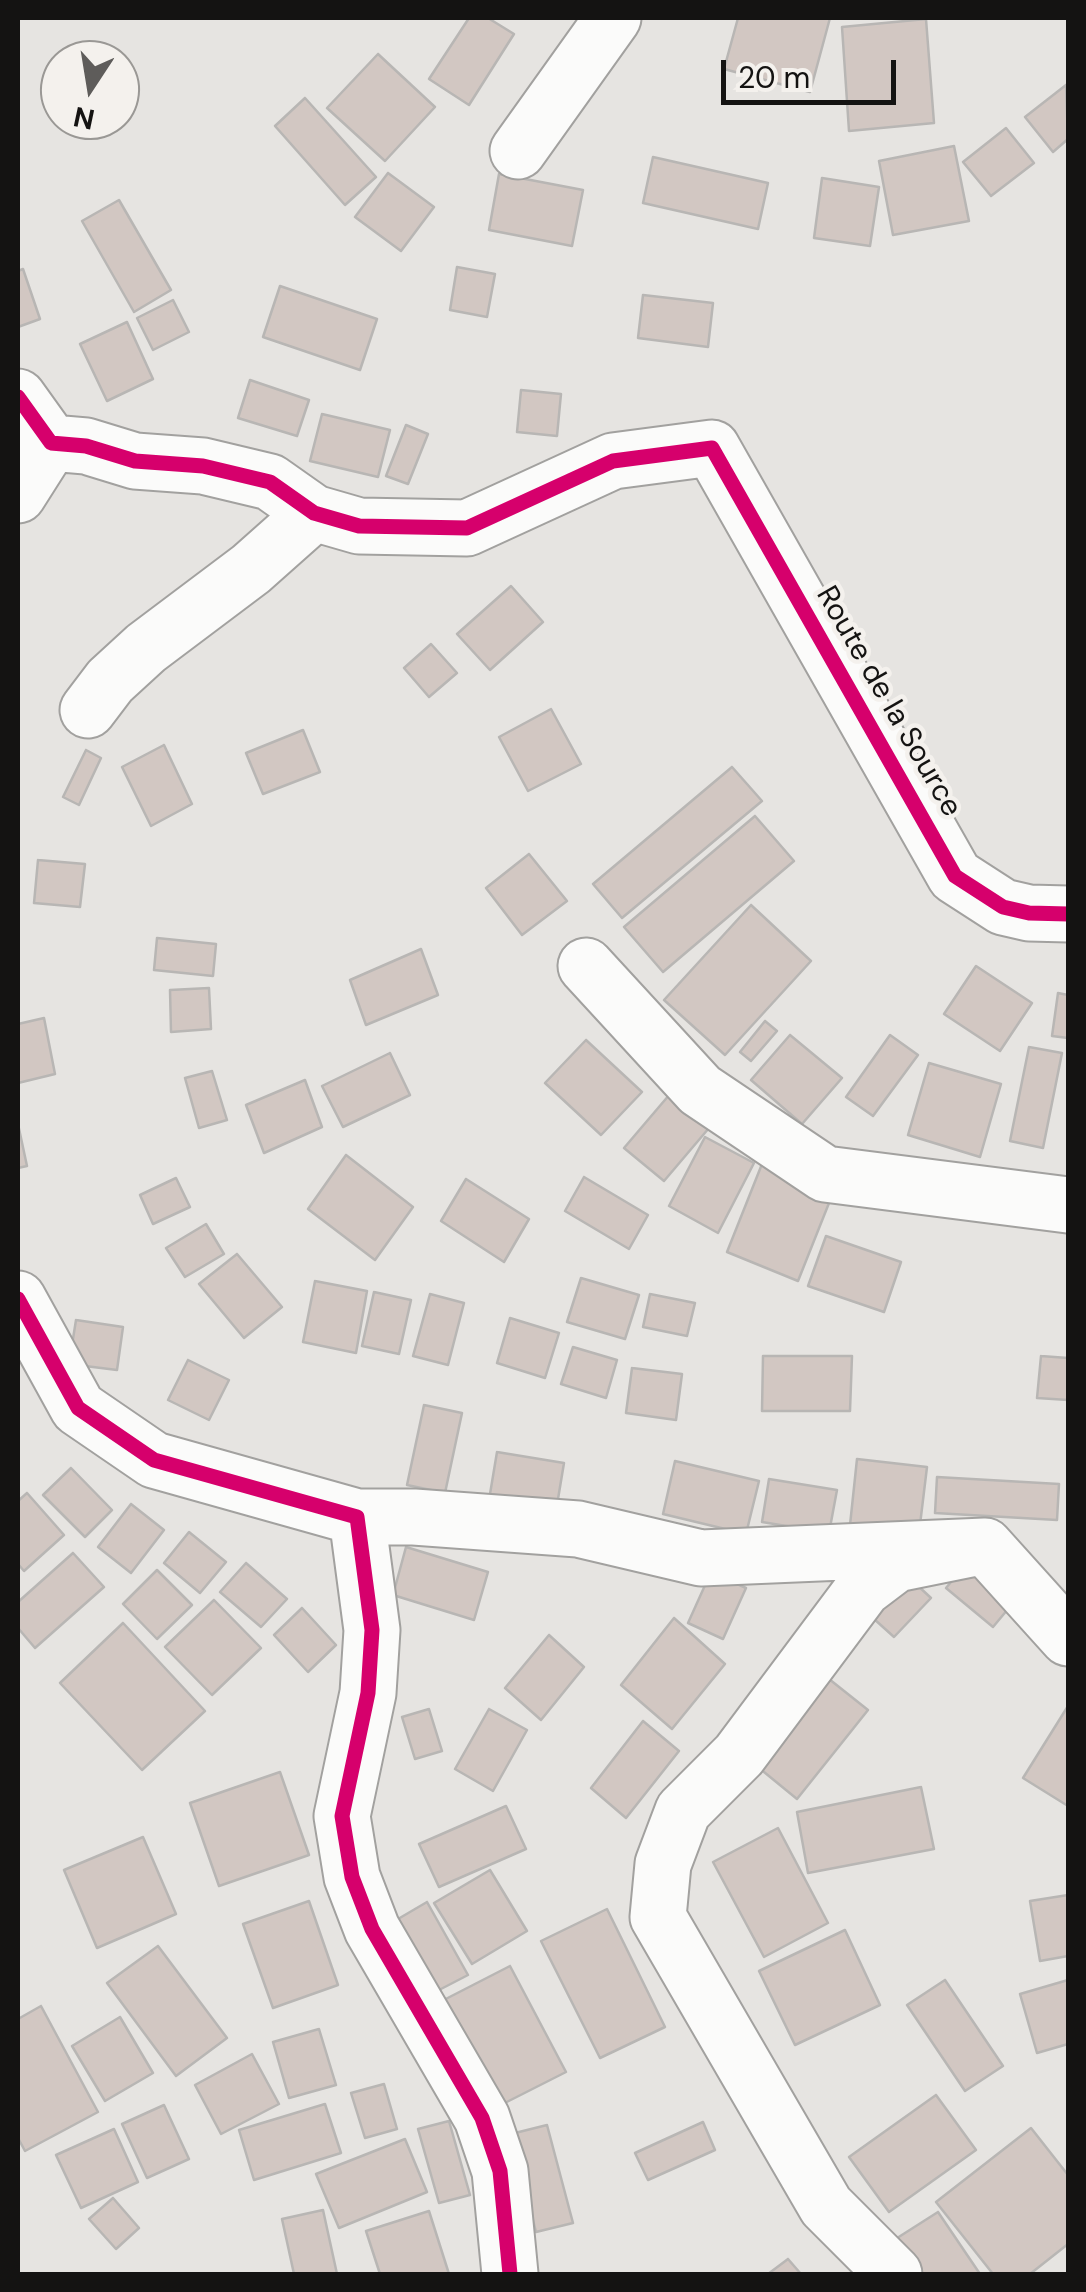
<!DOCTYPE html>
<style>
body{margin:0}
#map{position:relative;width:1086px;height:2292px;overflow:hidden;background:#e6e4e1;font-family:"DM Sans",sans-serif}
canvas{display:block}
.frame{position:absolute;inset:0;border:20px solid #141312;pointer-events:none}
.north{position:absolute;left:40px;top:40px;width:100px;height:100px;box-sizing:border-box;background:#f4f1ed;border:2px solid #9a9895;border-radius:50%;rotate:192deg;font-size:28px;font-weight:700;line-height:40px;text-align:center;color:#141312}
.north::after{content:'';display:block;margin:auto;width:35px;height:45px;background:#5e5c5a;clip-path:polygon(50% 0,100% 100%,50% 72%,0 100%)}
.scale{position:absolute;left:721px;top:60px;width:175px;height:45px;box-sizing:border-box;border:5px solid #141312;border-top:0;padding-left:12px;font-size:30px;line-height:35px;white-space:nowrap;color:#141312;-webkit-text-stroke:8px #f4f1ed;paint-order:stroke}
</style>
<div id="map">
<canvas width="1086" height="2292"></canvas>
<div class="frame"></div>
<div class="north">N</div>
<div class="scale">20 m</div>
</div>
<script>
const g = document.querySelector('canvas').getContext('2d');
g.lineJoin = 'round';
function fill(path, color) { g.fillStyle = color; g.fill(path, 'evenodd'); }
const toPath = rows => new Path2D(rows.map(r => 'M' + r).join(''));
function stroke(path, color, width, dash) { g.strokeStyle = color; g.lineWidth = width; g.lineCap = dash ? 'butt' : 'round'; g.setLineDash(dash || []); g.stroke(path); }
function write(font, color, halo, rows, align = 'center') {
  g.font = font + ' "DM Sans",sans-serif'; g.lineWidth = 9; g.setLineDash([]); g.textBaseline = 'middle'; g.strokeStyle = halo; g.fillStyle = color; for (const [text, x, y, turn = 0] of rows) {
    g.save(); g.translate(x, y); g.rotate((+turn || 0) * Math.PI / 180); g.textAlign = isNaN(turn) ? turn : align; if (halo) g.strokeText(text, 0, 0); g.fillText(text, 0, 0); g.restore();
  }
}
const building = toPath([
 [469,18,488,18,514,34,469,105,429,79,469,18],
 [738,18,830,18,810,92,724,69,738,18],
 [926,19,934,123,849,131,842,27,926,19],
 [378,54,435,107,385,161,327,108,378,54],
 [1066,85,1068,139,1053,152,1025,117,1066,85],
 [305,98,376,177,345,205,275,126,305,98],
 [1006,128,1034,163,991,196,963,162,1006,128],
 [954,146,969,221,893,235,879,161,954,146],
 [653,157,768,183,758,229,643,203,653,157],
 [388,173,434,207,401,251,355,217,388,173],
 [499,174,583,190,572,246,489,230,499,174],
 [822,178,879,187,870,246,814,238,822,178],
 [119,200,171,290,134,312,82,221,119,200],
 [457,267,495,274,487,317,450,310,457,267],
 [23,269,40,319,18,327,18,271,23,269],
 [280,286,377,319,360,370,263,337,280,286],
 [643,295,713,303,708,347,638,338,643,295],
 [173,300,189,332,153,350,137,318,173,300],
 [127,322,153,379,107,401,80,344,127,322],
 [250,380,309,400,297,436,238,418,250,380],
 [521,390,561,394,557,436,517,432,521,390],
 [322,414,390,430,378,477,310,461,322,414],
 [406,425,428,434,408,484,386,476,406,425],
 [511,586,543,622,490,670,457,634,511,586],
 [431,644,457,673,429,697,404,668,431,644],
 [551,709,581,764,528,791,499,737,551,709],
 [303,730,320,772,263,794,246,753,303,730],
 [164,745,192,804,151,826,122,767,164,745],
 [86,750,101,758,79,805,63,797,86,750],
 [732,767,762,801,622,918,593,884,732,767],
 [755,816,794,861,663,972,624,927,755,816],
 [529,854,567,901,522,935,486,888,529,854],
 [38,860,85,864,80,907,34,903,38,860],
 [751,905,811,961,725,1055,664,1000,751,905],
 [157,938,216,944,213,976,154,970,157,938],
 [421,949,438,995,366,1025,350,980,421,949],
 [976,966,1032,1003,1000,1051,944,1014,976,966],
 [209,988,211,1029,171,1032,170,990,209,988],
 [1058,993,1068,995,1068,1038,1052,1036,1058,993],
 [44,1018,55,1074,18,1083,18,1024,44,1018],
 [765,1021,777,1031,751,1061,740,1052,765,1021],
 [790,1035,842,1078,802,1124,751,1080,790,1035],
 [890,1035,918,1055,873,1116,846,1097,890,1035],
 [586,1040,642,1092,601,1135,545,1083,586,1040],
 [1029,1047,1062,1053,1043,1148,1010,1141,1029,1047],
 [390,1053,410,1095,343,1127,322,1086,390,1053],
 [929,1063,1001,1084,980,1157,908,1135,929,1063],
 [212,1071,227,1120,199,1128,185,1078,212,1071],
 [305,1080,322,1127,264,1153,246,1105,305,1080],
 [670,1094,709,1128,664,1181,624,1148,670,1094],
 [18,1124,27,1166,18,1168,18,1124],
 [705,1137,754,1163,718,1233,669,1206,705,1137],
 [346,1155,413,1207,375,1260,308,1209,346,1155],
 [762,1164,833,1193,798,1281,727,1252,762,1164],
 [584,1177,648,1215,629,1249,565,1211,584,1177],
 [176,1178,190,1207,153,1224,140,1195,176,1178],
 [466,1179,529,1219,504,1262,441,1221,466,1179],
 [206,1224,224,1254,185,1277,166,1248,206,1224],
 [826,1236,901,1262,884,1312,808,1286,826,1236],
 [237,1254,282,1307,244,1338,199,1284,237,1254],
 [581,1278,639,1295,625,1339,567,1322,581,1278],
 [315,1281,367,1291,356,1353,303,1342,315,1281],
 [374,1292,411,1300,399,1354,362,1346,374,1292],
 [430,1294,464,1303,448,1365,413,1356,430,1294],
 [650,1294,695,1303,687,1336,643,1327,650,1294],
 [510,1318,559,1333,545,1378,497,1363,510,1318],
 [76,1320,123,1327,117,1370,69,1364,76,1320],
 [573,1347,617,1360,606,1398,561,1384,573,1347],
 [763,1356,852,1356,850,1411,762,1411,763,1356],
 [1041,1356,1068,1358,1068,1400,1037,1398,1041,1356],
 [188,1360,229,1380,209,1420,168,1400,188,1360],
 [632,1368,682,1374,676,1420,626,1413,632,1368],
 [424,1405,462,1413,445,1493,407,1485,424,1405],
 [497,1452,564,1463,557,1505,490,1494,497,1452],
 [857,1459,927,1467,919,1533,850,1525,857,1459],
 [675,1461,759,1481,746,1534,663,1514,675,1461],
 [71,1468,112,1510,85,1537,43,1495,71,1468],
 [937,1477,1059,1484,1057,1520,935,1513,937,1477],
 [769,1479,837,1490,829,1533,762,1522,769,1479],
 [27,1493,64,1535,24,1571,18,1564,18,1501,27,1493],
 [131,1504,164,1530,131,1573,98,1547,131,1504],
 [189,1532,226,1562,200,1593,164,1563,189,1532],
 [406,1547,488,1572,474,1620,393,1595,406,1547],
 [976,1552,1023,1591,993,1627,946,1588,976,1552],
 [73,1553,104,1587,35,1648,18,1628,18,1602,73,1553],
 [246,1563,287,1599,261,1627,220,1592,246,1563],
 [900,1569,931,1598,894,1637,863,1609,900,1569],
 [157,1570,192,1605,157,1639,123,1604,157,1570],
 [711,1572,746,1588,723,1639,688,1623,711,1572],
 [214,1600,261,1648,212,1695,165,1647,214,1600],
 [302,1608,336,1645,308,1672,274,1635,302,1608],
 [674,1618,725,1664,672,1729,621,1685,674,1618],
 [123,1623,205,1711,142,1770,60,1683,123,1623],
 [549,1635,584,1667,541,1720,505,1688,549,1635],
 [824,1675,868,1710,797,1799,753,1763,824,1675],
 [1068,1706,1068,1806,1023,1778,1068,1706],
 [429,1709,442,1751,415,1759,402,1717,429,1709],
 [489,1709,527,1730,493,1791,455,1769,489,1709],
 [643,1721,679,1751,626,1818,591,1788,643,1721],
 [280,1772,309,1855,219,1886,190,1803,280,1772],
 [921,1787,934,1849,808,1873,797,1812,921,1787],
 [506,1806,526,1849,439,1887,419,1844,506,1806],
 [778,1828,828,1923,764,1957,713,1862,778,1828],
 [143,1837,176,1914,97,1948,64,1870,143,1837],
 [490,1870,527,1931,472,1964,434,1903,490,1870],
 [1068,1895,1068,1956,1040,1961,1030,1901,1068,1895],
 [309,1901,338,1985,273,2008,243,1924,309,1901],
 [427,1902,468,1975,439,1990,398,1919,427,1902],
 [607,1909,665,2027,600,2058,541,1941,607,1909],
 [845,1930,880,2005,795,2045,759,1971,845,1930],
 [158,1946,227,2038,176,2076,107,1983,158,1946],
 [510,1966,566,2072,489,2111,434,2005,510,1966],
 [945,1980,1003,2066,965,2091,907,2005,945,1980],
 [1068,1980,1068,2044,1037,2053,1020,1994,1068,1980],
 [41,2006,98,2112,25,2151,18,2138,18,2019,41,2006],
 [120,2017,153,2073,105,2101,72,2046,120,2017],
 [319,2029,336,2085,289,2098,273,2042,319,2029],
 [252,2054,279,2104,221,2134,195,2085,252,2054],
 [384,2084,397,2129,365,2138,351,2093,384,2084],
 [936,2095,976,2150,889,2212,849,2157,936,2095],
 [325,2104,341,2153,254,2180,239,2130,325,2104],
 [164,2105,189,2159,147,2178,122,2124,164,2105],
 [449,2121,470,2195,439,2203,418,2129,449,2121],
 [703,2122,715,2150,648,2180,635,2153,703,2122],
 [547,2125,573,2223,536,2232,511,2134,547,2125],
 [1031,2128,1068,2175,1068,2244,1030,2274,993,2274,936,2202,1031,2128],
 [114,2129,138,2182,81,2208,56,2155,114,2129],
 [405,2139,427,2192,339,2228,316,2174,405,2139],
 [113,2198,139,2228,116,2249,89,2219,113,2198],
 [323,2210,337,2274,294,2274,282,2219,323,2210],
 [429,2211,449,2274,380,2274,366,2231,429,2211],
 [938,2212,980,2274,918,2274,894,2240,938,2212],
 [788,2259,801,2274,768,2274,788,2259]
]);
const minor = toPath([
 [518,151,613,18],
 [18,397,51,443,86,446,135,461,203,466,270,482,314,513,359,526,467,528,613,461,712,448,955,876,1003,907,1029,913,1068,914],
 [18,495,51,443],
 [88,710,110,681,146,648,251,569,314,513],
 [586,966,700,1090,825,1174,1068,1205],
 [18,1299,78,1408,154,1460,357,1517,372,1630,368,1693,342,1816,352,1877,372,1929,482,2118,500,2171,510,2274],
 [357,1517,414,1517,578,1529,701,1558,985,1546,1068,1638],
 [894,2274,826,2206,658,1917,663,1864,683,1811,739,1755,863,1589,896,1564,985,1546]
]);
const cycleway = toPath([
 [18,397,51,443,86,446,135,461,203,466,270,482,314,513,359,526,467,528,613,461,712,448,955,876,1003,907,1029,913,1068,914],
 [18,1299,78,1408,154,1460,357,1517,372,1630,368,1693,342,1816,352,1877,372,1929,482,2118,500,2171,510,2274]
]);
const streetNames = [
 ["Route de la Source",888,702,60]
];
fill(building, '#d2c7c2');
stroke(building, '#b8b6b4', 2.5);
stroke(minor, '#a2a19f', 59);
stroke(minor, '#fbfbfa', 55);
stroke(cycleway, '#d6006c', 15);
write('30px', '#141312', '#f4f1ed', streetNames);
</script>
